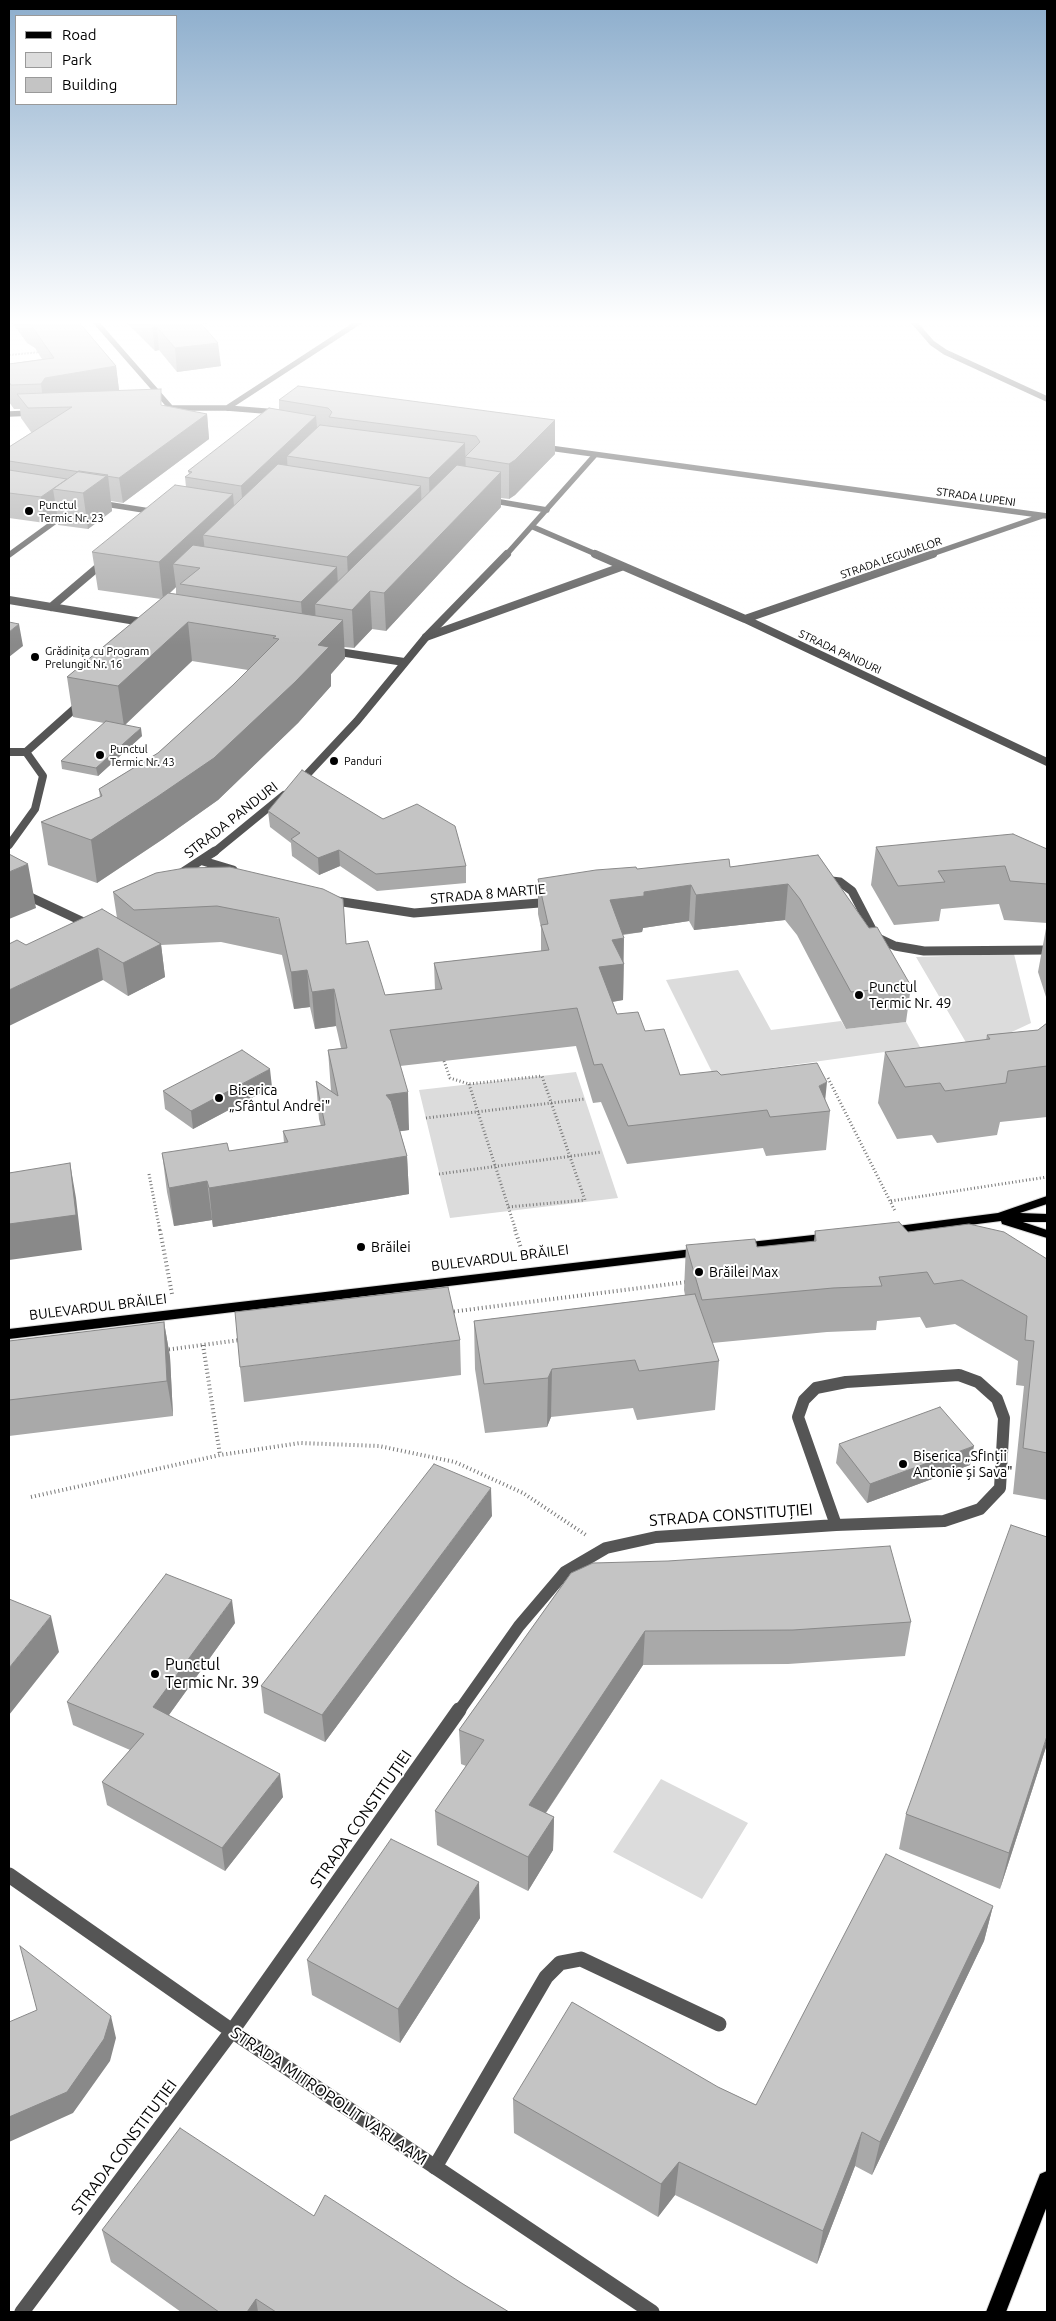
<!DOCTYPE html>
<meta charset="utf-8">
<style>
body{margin:0}
#map{position:relative;width:1056px;height:2321px;overflow:hidden;background:#fff;font-family:Ubuntu,sans-serif}
canvas{display:block}
.frame{position:absolute;inset:0;border:10px solid #000;pointer-events:none}
.legend{position:absolute;left:15px;top:15px;width:162px;height:90px;box-sizing:border-box;background:#fff;border:1px solid #999;margin:0;padding:6px 9px;list-style:none;font-size:15px;color:#000}
.legend li{display:flex;align-items:center;gap:10px;height:25px}
.legend b{width:25px;border:1px solid #999}
</style>
<div id="map">
<canvas width="1056" height="2321"></canvas>
<div class="frame"></div>
<ul class="legend">
<li><b style="height:6px;background:#000"></b>Road</li>
<li><b style="height:14px;background:#dcdcdc"></b>Park</li>
<li><b style="height:14px;background:#c4c4c4"></b>Building</li>
</ul>
</div>
<script>
const g = document.querySelector('canvas').getContext('2d');
g.lineJoin = 'round';
function fill(path, color) { g.fillStyle = color; g.fill(path, 'evenodd'); }
const toPath = rows => new Path2D(rows.map(r => 'M' + r).join(''));
function stroke(path, color, width, dash) { g.strokeStyle = color; g.lineWidth = width; g.lineCap = dash ? 'butt' : 'round'; g.setLineDash(dash || []); g.stroke(path); }
function write(font, color, halo, rows, align = 'center') {
  g.font = font + ' Ubuntu,sans-serif'; g.lineWidth = 4; g.setLineDash([]); g.textBaseline = 'middle'; g.strokeStyle = halo; g.fillStyle = color; for (const [text, x, y, turn = 0] of rows) {
    g.save(); g.translate(x, y); g.rotate((+turn || 0) * Math.PI / 180); g.textAlign = isNaN(turn) ? turn : align; if (halo) g.strokeText(text, 0, 0); g.fillText(text, 0, 0); g.restore();
  }
}
const green = toPath([
 [1014,954,1031,1023,971,1051,916,957],
 [738,970,771,1030,841,1021,846,1029,906,1022,920,1047,714,1076,666,980],
 [576,1072,618,1198,450,1218,419,1090],
 [661,1779,748,1823,702,1899,613,1852]
]);
const pathFar2 = toPath([
 [9,355,41,352]
]);
const pathFar1 = toPath([
 [444,1061,450,1078,469,1084,542,1076,585,1200,508,1207],
 [828,1078,895,1211],
 [469,1084,516,1231],
 [426,1118,585,1099],
 [149,1174,160,1231],
 [439,1174,602,1152],
 [891,1201,1047,1177]
]);
const path = toPath([
 [160,1230,172,1294],
 [515,1230,523,1254],
 [450,1312,687,1282],
 [203,1345,220,1455],
 [165,1350,240,1340],
 [31,1497,220,1455,300,1443,379,1446,455,1462,523,1493,586,1535]
]);
const serviceFar3 = toPath([
 [95,321,103,320],
 [489,500,547,510],
 [99,503,156,512]
]);
const serviceFar2 = toPath([
 [9,845,35,809,43,776,26,752,82,702]
]);
const serviceFar1 = toPath([
 [9,878,26,895,92,926]
]);
const service = toPath([
 [435,2167,546,1977,560,1963,581,1959,719,2024]
]);
const minorFar4 = toPath([
 [94,320,171,408],
 [362,320,439,320],
 [912,320,932,343,945,352,1047,399],
 [160,408,227,408,277,412],
 [227,408,362,320],
 [9,414,33,413],
 [542,447,1047,516],
 [533,527,598,555],
 [9,555,68,512],
 [929,555,1042,516]
]);
const minorFar3 = toPath([
 [595,554,745,619,1047,762],
 [9,600,148,623],
 [51,607,104,562],
 [745,619,933,554],
 [426,637,621,567],
 [333,651,404,662],
 [9,752,26,752]
]);
const minorFar2 = toPath([
 [203,861,233,870],
 [823,880,840,882,852,891,876,937,895,946,924,951,1047,950],
 [330,900,414,913,552,902]
]);
const minorFar1 = toPath([
 [959,1375,978,1382,997,1399,1004,1418,1000,1488,980,1509,944,1521,836,1525,798,1417,804,1400,816,1388,846,1382,959,1375],
 [459,1711,519,1626,565,1572,606,1548,656,1537,836,1525]
]);
const minor = toPath([
 [9,1875,232,2031,652,2312],
 [22,2312,232,2031,459,1710]
]);
const tertiaryFar2 = toPath([
 [506,555,595,455]
]);
const tertiaryFar1 = toPath([
 [299,783,357,721,426,637,507,554],
 [213,853,284,795]
]);
const tertiary = toPath([
 [180,874,215,851]
]);
const primary = toPath([
 [1047,1196,1047,1204,1020,1213,1047,1214,1047,1222,1023,1222,1047,1230,1047,1238,1002,1224,1001,1221,890,1235,883,1231,890,1227,998,1213,1047,1196],
 [831,1233,838,1237,836,1240,741,1251,734,1247,741,1243,831,1233],
 [701,1248,706,1249,708,1252,706,1255,9,1339,9,1329,701,1248],
 [1047,2171,1047,2206,1006,2312,986,2312,1040,2174,1047,2171]
]);
const wall = toPath([
 [10,320,77,320,116,366,119,390,163,406,207,414,209,439,123,503,111,501,112,511,88,529,58,525,57,514,45,523,9,518,9,447,32,432,31,432,21,418,20,409,14,409,9,402,9,364,42,359,35,348,27,343],
 [124,320,232,320,202,324,221,366,177,372,159,350,155,351],
 [279,400,555,420,555,454,515,495,509,499,501,498,501,507,386,631,372,629,354,648,344,647,345,658,331,674,331,686,298,723,218,800,163,839,97,883,48,865,41,822,100,797,99,789,158,753,233,685,248,670,192,661,125,724,142,736,98,776,62,769,61,761,104,723,73,717,67,677,161,599,98,590,92,552,186,487,185,477,189,474,188,471,279,410],
 [176,587,176,594,170,593],
 [268,811,383,819,466,866,466,883,377,891,340,866,319,875,292,856,291,843,270,827],
 [876,847,1047,849,1047,923,1004,920,999,904,941,909,939,921,894,925,871,885],
 [818,855,869,928,911,986,906,1022,846,1029,797,935,785,920,694,930,689,921,643,928,642,932,623,935,623,962,624,964,623,1000,613,1002,617,1014,645,1031,680,1075,721,1075,825,1100,830,1111,826,1150,766,1156,763,1148,627,1164,601,1102,593,1103,576,1046,400,1066,409,1130,400,1131,407,1156,409,1194,213,1227,212,1220,174,1226,167,1192,162,1153,229,1151,284,1143,283,1131,321,1126,319,1119,316,1081,331,1091,328,1050,341,1048,336,1026,315,1029,310,1007,294,1009,282,955,221,942,161,945,165,977,128,996,103,980,26,945,117,918,113,892,156,873,346,944,385,995,435,990,434,963,541,951,541,928,538,914,538,879,637,869,730,867],
 [1047,923,1047,1000,1038,972],
 [1047,1023,1047,1117,1000,1122,997,1135,937,1143,932,1135,897,1139,878,1103,885,1052,986,1040,987,1035,1038,1030],
 [272,1087,193,1129,165,1109,163,1091],
 [815,1231,908,1232,1047,1259,1047,1500,1013,1494,1024,1386,1016,1385,1018,1361,955,1324,926,1328,920,1317,877,1321,876,1330,827,1332,712,1343,719,1361,715,1410,637,1420,633,1408,551,1417,547,1427,485,1433,475,1369,474,1321,685,1295,684,1290,686,1245,757,1247,814,1242],
 [164,1322,170,1357,173,1416,9,1436,9,1341],
 [460,1340,461,1375,244,1402,240,1367],
 [839,1444,970,1465,867,1503,836,1463],
 [492,1516,325,1742,264,1713,261,1686],
 [571,1573,911,1622,905,1656,788,1664,643,1665,546,1813,554,1817,553,1850,528,1891,437,1845,435,1811,466,1766,461,1764,459,1730],
 [235,1623,169,1715,283,1797,225,1871,107,1805,102,1782,130,1750,73,1725,67,1702],
 [1047,1744,1000,1889,899,1849,906,1814],
 [993,1906,984,1941,872,2175,855,2166,817,2264,675,2195,658,2217,514,2133,513,2099,718,2087,756,2105],
 [480,1918,400,2043,312,1995,307,1960],
 [314,2216,463,2284,509,2312,181,2312,111,2262,102,2230]
]);
const shadedWall = toPath([
 [184,320,232,320,185,326],
 [152,327,157,327,159,350,155,351],
 [218,343,221,366,177,372,175,348],
 [116,366,119,390,48,402,44,408,41,384,45,378],
 [207,414,209,439,123,503,119,478],
 [316,416,319,450,287,456,288,479,244,522,241,486],
 [555,420,555,454,515,495,509,499,509,464],
 [465,443,466,479,430,514,429,478],
 [501,472,501,507,386,631,384,593],
 [108,475,112,511,88,529,83,493],
 [421,486,422,522,349,595,347,557],
 [53,489,57,514,45,523,41,497],
 [233,494,236,530,203,535,206,559,173,564,176,587,163,599,159,562],
 [337,567,339,605,315,604,316,628,304,641,301,602],
 [370,591,372,629,354,648,352,610],
 [343,620,345,658,331,674,331,686,298,723,218,800,163,839,97,883,91,840,318,645],
 [188,622,192,661,124,726,118,686],
 [19,624,23,646,9,657,9,632],
 [141,728,142,736,98,776,96,768],
 [339,850,340,866,319,875,318,858],
 [28,864,36,908,9,919,9,872],
 [788,884,785,920,694,930,696,895],
 [691,885,689,921,643,928,642,932,609,936,610,900,644,892],
 [624,938,623,1000,598,1004,599,967,612,940],
 [161,944,165,977,128,996,123,963],
 [98,948,103,980,9,1026,9,990],
 [307,970,310,1007,294,1009,291,972],
 [334,989,336,1026,315,1029,312,992],
 [270,1069,272,1087,193,1129,191,1111],
 [827,1082,824,1112,819,1086],
 [408,1092,409,1130,388,1133,386,1095],
 [407,1156,409,1194,213,1227,209,1188],
 [70,1163,76,1198,82,1250,9,1260,9,1224],
 [207,1181,212,1220,174,1226,169,1188],
 [164,1322,170,1357,173,1416,167,1381],
 [552,1369,551,1417,547,1427,548,1378],
 [974,1446,970,1465,867,1503,870,1484],
 [491,1488,492,1516,325,1742,322,1715],
 [232,1600,235,1623,158,1730,153,1707],
 [51,1616,59,1652,9,1715,9,1668],
 [645,1631,643,1665,529,1838,529,1805],
 [1047,1736,1047,1744,1000,1889,1009,1853],
 [280,1774,283,1797,225,1871,222,1848],
 [554,1817,553,1850,528,1891,528,1857],
 [479,1882,480,1918,400,2043,398,2009],
 [993,1906,984,1941,872,2175,880,2142],
 [111,2016,116,2038,110,2061,73,2113,9,2142,9,2117],
 [862,2132,855,2166,817,2264,823,2231],
 [679,2162,675,2195,658,2217,661,2184],
 [256,2299,258,2312,247,2312]
]);
const building = toPath([
 [25,320,77,320,116,366,45,378,41,384,11,385,9,382,9,364,54,358,31,325,25,320],
 [145,320,198,320,218,343,175,348,157,327,152,327,145,320],
 [298,386,555,420,515,460,509,464,465,457,480,442,476,436,329,417,332,412,328,408,279,400,298,386],
 [161,389,161,405,207,414,119,478,9,461,9,447,72,407,28,408,17,394,161,389],
 [269,408,316,416,241,486,185,477,192,472,188,471,269,408],
 [320,425,465,443,429,478,287,456,320,425],
 [278,464,421,486,347,557,203,535,278,464],
 [457,465,501,472,384,593,370,591,352,610,315,604,457,465],
 [9,470,67,479,41,497,9,493,9,470],
 [79,471,108,475,83,493,53,489,79,471],
 [175,485,233,494,159,562,92,552,175,485],
 [193,545,337,567,301,602,180,584,200,568,173,564,193,545],
 [168,593,343,620,318,645,329,647,295,682,214,758,157,797,91,840,41,822,102,796,99,789,158,753,233,685,279,639,273,638,276,636,188,622,118,686,67,677,168,593],
 [9,622,19,624,9,632,9,622],
 [106,721,141,728,96,768,61,761,106,721],
 [302,770,383,819,417,804,455,826,466,866,376,874,339,850,318,858,291,839,300,833,268,811,302,770],
 [1013,834,1047,849,1047,884,1010,881,1005,866,938,871,945,882,898,886,876,847,1013,834],
 [9,854,28,864,9,872,9,854],
 [818,855,869,928,877,927,911,986,851,992,800,899,788,884,696,895,691,885,644,892,644,896,610,900,624,938,612,940,624,964,599,967,617,1014,638,1012,645,1031,664,1029,680,1075,717,1071,721,1075,817,1063,827,1082,819,1086,830,1111,770,1117,767,1110,628,1126,602,1064,594,1065,577,1008,390,1030,408,1092,386,1095,391,1101,407,1156,209,1188,207,1181,169,1188,162,1153,227,1143,229,1151,288,1142,283,1131,325,1125,316,1081,338,1096,328,1050,347,1048,334,989,312,992,307,970,291,972,279,918,217,906,134,910,113,892,156,873,185,868,230,867,323,889,343,899,346,944,368,941,385,995,442,989,434,963,549,950,541,925,548,924,538,879,596,870,636,867,637,869,729,859,730,867,818,855],
 [102,909,161,944,123,963,98,948,9,990,9,944,17,940,26,945,102,909],
 [1047,1023,1047,1066,1008,1071,1006,1083,945,1091,940,1083,905,1087,885,1052,990,1039,987,1035,1038,1030,1047,1023],
 [242,1050,270,1069,191,1111,163,1091,242,1050],
 [70,1163,76,1215,9,1224,9,1173,70,1163],
 [899,1222,908,1232,969,1224,1004,1232,1047,1259,1047,1453,1023,1448,1034,1341,1025,1340,1027,1316,962,1280,934,1284,927,1272,879,1277,882,1286,833,1288,702,1300,686,1245,755,1239,757,1247,816,1241,815,1231,899,1222],
 [448,1287,460,1340,240,1367,235,1312,448,1287],
 [695,1294,719,1361,639,1371,635,1360,552,1369,548,1378,484,1384,474,1321,695,1294],
 [164,1322,167,1381,9,1400,9,1341,164,1322],
 [940,1407,974,1446,870,1484,839,1444,940,1407],
 [434,1464,491,1488,322,1715,261,1686,434,1464],
 [1011,1525,1047,1537,1047,1736,1009,1853,906,1814,1011,1525],
 [890,1546,911,1622,793,1630,645,1631,529,1805,554,1817,528,1857,435,1811,484,1740,459,1730,571,1573,593,1563,668,1561,890,1546],
 [166,1574,232,1600,153,1707,280,1774,222,1848,102,1782,144,1734,67,1702,166,1574],
 [9,1599,51,1616,9,1668,9,1599],
 [391,1839,479,1882,398,2009,307,1960,391,1839],
 [886,1854,993,1906,880,2142,862,2132,823,2231,679,2162,661,2184,513,2099,572,2002,718,2087,756,2105,886,1854],
 [20,1946,111,2016,104,2039,67,2092,9,2117,9,2022,37,2010,20,1946],
 [180,2128,314,2216,325,2195,463,2284,509,2312,276,2312,256,2299,247,2312,219,2312,102,2230,180,2128]
]);
const markers = [
 [29,511,5,"#000"],
 [35,657,5,"#000"],
 [100,755,5,"#000"],
 [334,761,5,"#000"],
 [859,995,5,"#000"],
 [219,1098,5,"#000"],
 [361,1247,5,"#000"],
 [699,1272,5,"#000"],
 [903,1464,5,"#000"],
 [155,1674,5,"#000"]
];
const farStreetnames = [
 ["STRADA LUPENI",976,497,8],
 ["STRADA LEGUMELOR",891,558,-19],
 ["STRADA PANDURI",840,652,25]
];
const farPoinames = [
 ["Punctul",39,505],
 ["Termic Nr. 23",39,518],
 ["Grădinița cu Program",45,651],
 ["Prelungit Nr. 16",45,664],
 ["Punctul",110,749],
 ["Termic Nr. 43",110,762],
 ["Panduri",344,761]
];
const streetNames = [
 ["STRADA PANDURI",231,820,-38],
 ["STRADA 8 MARTIE",488,894,-5],
 ["BULEVARDUL BRĂILEI",500,1258,-7],
 ["BULEVARDUL BRĂILEI",98,1307,-7]
];
const poiNames = [
 ["Punctul",869,987],
 ["Termic Nr. 49",869,1003],
 ["Biserica",229,1090],
 ["„Sfântul Andrei\"",229,1106],
 ["Brăilei",371,1247],
 ["Brăilei Max",709,1272],
 ["Biserica „Sfinții",913,1456],
 ["Antonie și Sava\"",913,1472]
];
const nearStreetnames = [
 ["STRADA CONSTITUȚIEI",731,1515,-4],
 ["STRADA CONSTITUȚIEI",361,1819,-55],
 ["STRADA MITROPOLIT VARLAAM",329,2096,34],
 ["STRADA CONSTITUȚIEI",124,2147,-53]
];
const nearPoinames = [
 ["Punctul",165,1665],
 ["Termic Nr. 39",165,1683]
];
fill(green, '#dcdcdc');
stroke(primary, '#dbdbdb', 2);
stroke(pathFar2, '#777', 2, [0.5, 1]);
stroke(pathFar1, '#777', 3, [1, 2.5]);
stroke(path, '#777', 4, [1, 3]);
stroke(serviceFar3, '#555', 5.5);
stroke(serviceFar2, '#555', 8);
stroke(serviceFar1, '#555', 9);
stroke(service, '#555', 15);
stroke(minorFar4, '#555', 5.5);
stroke(minorFar3, '#555', 8);
stroke(minorFar2, '#555', 9);
stroke(minorFar1, '#555', 12);
stroke(minor, '#555', 15);
stroke(tertiaryFar2, '#555', 5.5);
stroke(tertiaryFar1, '#555', 8);
stroke(tertiary, '#555', 9);
fill(primary, '#000');
fill(wall, '#a9a9a9');
fill(shadedWall, '#898989');
fill(building, '#c4c4c4');
stroke(building, '#898989', 1);
const sky = g.createLinearGradient(0, 0, 0, 645);
sky.addColorStop(0, '#8cadcc');
sky.addColorStop(0.5, '#fff');
sky.addColorStop(1, '#ffffff00');
g.fillStyle = sky;
g.fillRect(0, 0, 1056, 645);
for (const [x, y, r, color] of markers) { const dot = new Path2D(); dot.arc(x, y, r, 0, 2 * Math.PI); g.fillStyle = color; g.fill(dot); stroke(dot, '#fff', 2); }
write('11px', '#000', '#fff', farStreetnames);
write('11px', '#000', '#fff', farPoinames, 'left');
write('14px', '#000', '#fff', streetNames);
write('14px', '#000', '#fff', poiNames, 'left');
write('16px', '#000', '#fff', nearStreetnames);
write('16px', '#000', '#fff', nearPoinames, 'left');
</script>
